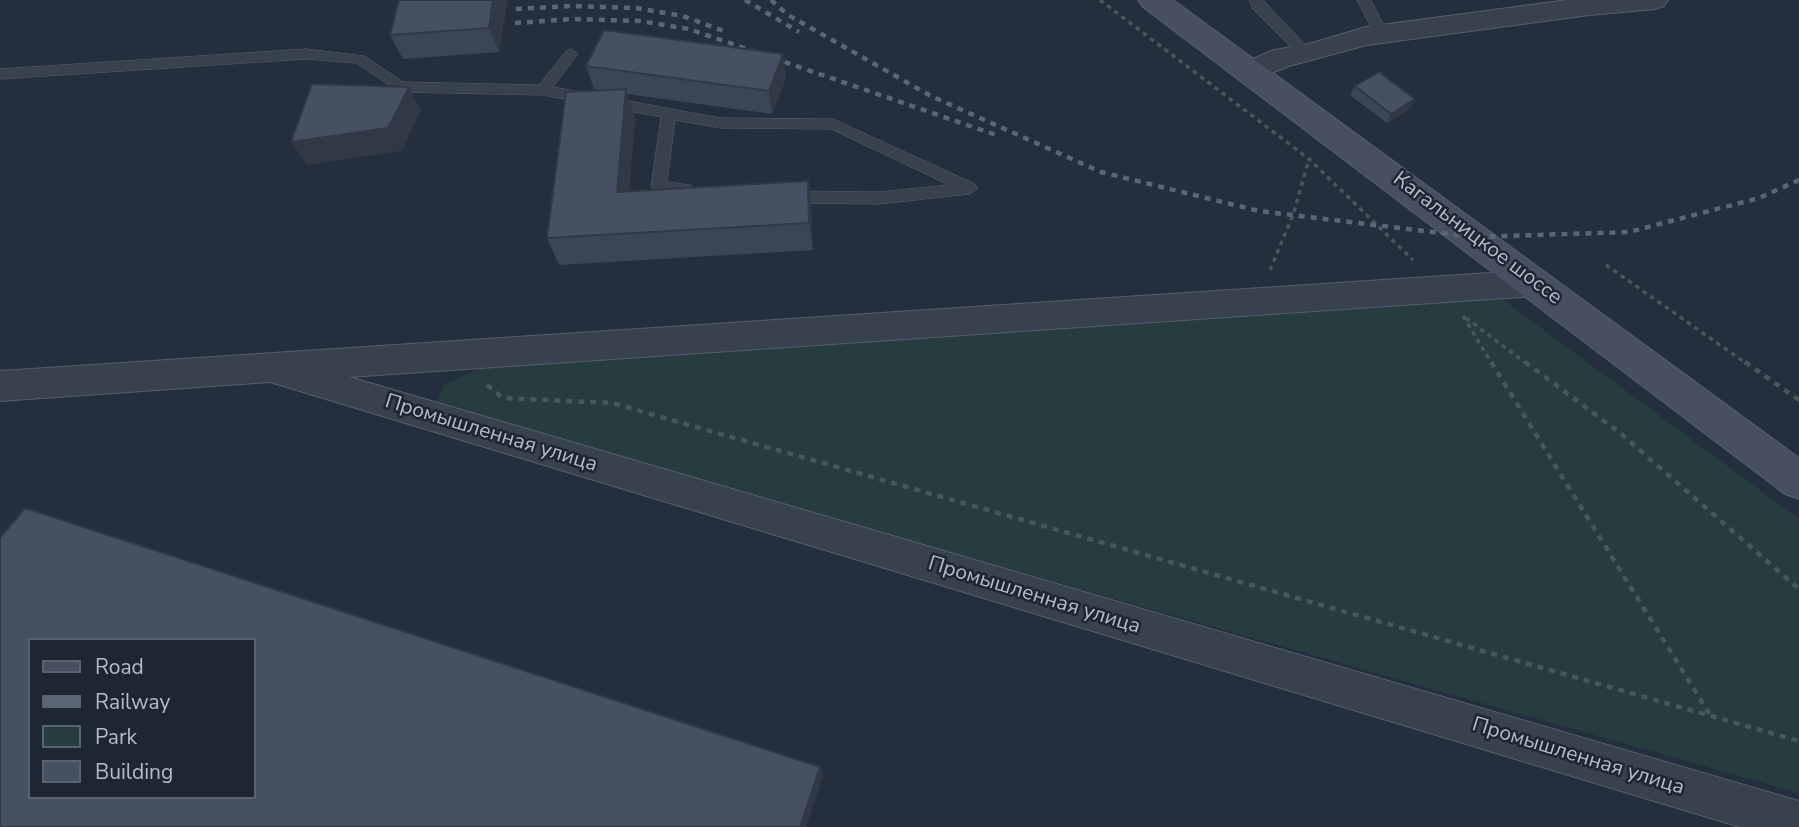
<!DOCTYPE html>
<meta charset="utf-8">
<style>
body{margin:0}
#map{position:relative;width:1799px;height:827px;overflow:hidden;background:#242f3e;font-family:"Nunito Sans",sans-serif}
canvas{display:block}
.legend{position:absolute;left:28px;top:638px;width:228px;height:161px;box-sizing:border-box;background:#1d2633;border:2px solid #59626f;margin:0;padding:9px 12px;list-style:none;font-size:21px;color:#b4bcc9}
.legend li{display:flex;align-items:center;gap:14px;height:35px}
.legend b{width:35px;border:2px solid #59626f}
</style>
<div id="map">
<canvas width="1799" height="827"></canvas>
<ul class="legend">
<li><b style="height:9px;background:#465061"></b>Road</li>
<li><b style="height:9px;background:#5a6575"></b>Railway</li>
<li><b style="height:19px;background:#263c3f"></b>Park</li>
<li><b style="height:19px;background:#455162"></b>Building</li>
</ul>
</div>
<script>
const g = document.querySelector('canvas').getContext('2d');
g.lineJoin = 'round';
function fill(path, color) { g.fillStyle = color; g.fill(path, 'evenodd'); }
const toPath = rows => new Path2D(rows.map(r => 'M' + r).join(''));
function stroke(path, color, width, dash) { g.strokeStyle = color; g.lineWidth = width; g.lineCap = dash ? 'butt' : 'round'; g.setLineDash(dash || []); g.stroke(path); }
function write(font, color, halo, rows, align = 'center') {
  g.font = font + ' "Nunito Sans",sans-serif'; g.lineWidth = 5; g.setLineDash([]); g.textBaseline = 'middle'; g.strokeStyle = halo; g.fillStyle = color; for (const [text, x, y, turn = 0] of rows) {
    g.save(); g.translate(x, y); g.rotate((+turn || 0) * Math.PI / 180); g.textAlign = isNaN(turn) ? turn : align; if (halo) g.strokeText(text, 0, 0); g.fillText(text, 0, 0); g.restore();
  }
}
const green = toPath([
 [1502,299,1799,519,1799,793,435,406,444,385,479,369]
]);
const pathFar1 = toPath([
 [1100,0,1309,159,1413,260],
 [1606,265,1747,364],
 [1270,270,1293,215,1309,159],
 [1463,316,1492,364],
 [1466,318,1527,364]
]);
const path = toPath([
 [1491,362,1710,715],
 [1525,362,1620,433,1799,589],
 [1745,362,1799,400],
 [487,385,503,398,612,403,1799,741]
]);
const service = toPath([
 [1249,0,1263,0,1311,51,1311,57,1301,57,1253,9,1249,0],
 [1357,0,1371,0,1388,34,1386,37,1376,37,1357,0],
 [306,49,364,56,403,82,539,85,566,51,571,49,578,54,553,87,720,118,833,119,975,184,978,188,970,194,879,204,788,203,780,197,788,191,879,192,949,185,831,129,720,128,675,120,667,182,690,185,698,191,690,197,659,193,651,187,661,117,543,95,400,92,356,63,306,59,0,79,0,69,306,49]
]);
const minor = toPath([
 [1568,0,1668,0,1664,6,1655,9,1589,15,1367,45,1289,66,1251,81,1241,78,1237,71,1241,64,1274,50,1305,45,1366,27,1568,0],
 [1535,270,1546,274,1551,283,1546,292,1535,296,349,377,1799,801,1799,827,1740,827,270,382,0,401,0,371,1535,270]
]);
const secondary = toPath([
 [1138,0,1173,0,1799,458,1799,499,1785,494,1143,7,1138,0]
]);
const rail = toPath([
 [745,0,799,32],
 [771,0,788,15,931,96,1101,172,1259,211,1474,237,1629,232,1759,198,1799,180],
 [516,9,571,6,636,8,683,16,726,32],
 [515,23,572,19,640,21,689,29,999,136]
]);
const wall = toPath([
 [399,0,506,0,507,3,499,52,403,59,390,35],
 [586,66,786,78,772,114,627,94,635,118,629,191,808,181,811,209,813,250,559,265,547,238,598,90,594,89],
 [1355,86,1411,108,1387,123,1350,95]
]);
const shadedWall = toPath([
 [493,0,506,0,507,3,499,52,489,28],
 [783,54,786,78,772,114,769,91],
 [409,87,421,110,402,151,307,165,291,142],
 [626,89,635,118,627,219,617,192],
 [1415,99,1411,108,1387,123,1391,114],
 [808,181,811,209,813,250,809,223],
 [820,767,823,776,806,827,800,827]
]);
const building = toPath([
 [399,0,493,0,489,28,390,35,399,0],
 [604,30,783,54,769,91,586,66,604,30],
 [1379,72,1415,99,1391,114,1355,86,1379,72],
 [312,84,409,87,388,128,291,142,312,84],
 [626,89,617,192,808,181,809,223,547,238,566,92,626,89],
 [25,508,820,767,800,827,0,827,0,538,25,508],
 [30,640,254,640,254,797,30,797,30,640]
]);
const streetNames = [
 ["Кагальницкое шоссе",1477,239,37],
 ["Промышленная улица",491,434,17],
 ["Промышленная улица",1034,596,17],
 ["Промышленная улица",1578,757,17]
];
fill(green, '#263c3f');
stroke(service, '#565f6c', 1);
stroke(minor, '#565f6c', 2);
stroke(secondary, '#565f6c', 2);
stroke(pathFar1, '#44595c', 3.5, [4.5, 4.5]);
stroke(path, '#44595c', 4.5, [6, 6]);
fill(service, '#38414e');
fill(minor, '#38414e');
fill(secondary, '#465061');
stroke(rail, '#5a6575', 4.5, [6, 6]);
fill(wall, '#3b4654');
fill(shadedWall, '#303945');
fill(building, '#455162');
stroke(building, '#303945', 2);
write('21px', '#b4bcc9', '#1d2633', streetNames);
</script>
